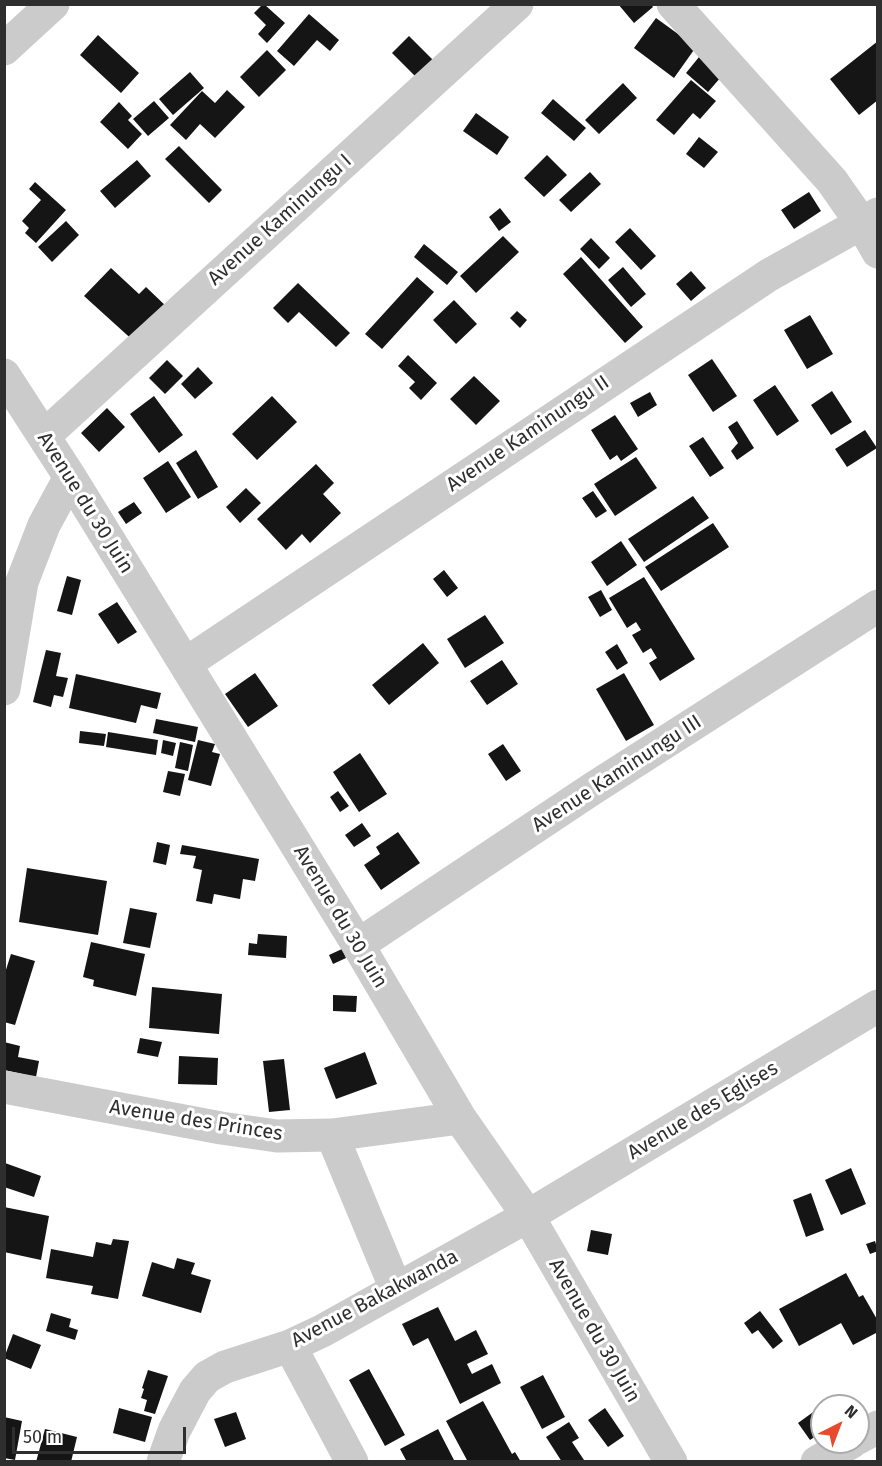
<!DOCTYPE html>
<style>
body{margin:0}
#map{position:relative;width:882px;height:1466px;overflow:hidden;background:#fff;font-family:"Fira Sans",sans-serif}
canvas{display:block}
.frame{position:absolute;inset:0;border:6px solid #2e2e2e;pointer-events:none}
.north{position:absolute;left:810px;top:1394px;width:60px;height:60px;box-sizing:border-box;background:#fff;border:2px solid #ababab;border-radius:50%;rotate:42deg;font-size:16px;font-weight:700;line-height:24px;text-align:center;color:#2e2e2e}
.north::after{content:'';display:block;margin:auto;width:21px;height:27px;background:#e9492c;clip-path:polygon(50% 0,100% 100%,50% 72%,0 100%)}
.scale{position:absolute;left:12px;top:1427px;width:174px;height:27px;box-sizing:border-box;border:3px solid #2e2e2e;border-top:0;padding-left:8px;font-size:18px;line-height:21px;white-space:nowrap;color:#2e2e2e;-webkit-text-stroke:4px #fff;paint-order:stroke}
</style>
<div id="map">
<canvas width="882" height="1466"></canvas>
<div class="frame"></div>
<div class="north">N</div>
<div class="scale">50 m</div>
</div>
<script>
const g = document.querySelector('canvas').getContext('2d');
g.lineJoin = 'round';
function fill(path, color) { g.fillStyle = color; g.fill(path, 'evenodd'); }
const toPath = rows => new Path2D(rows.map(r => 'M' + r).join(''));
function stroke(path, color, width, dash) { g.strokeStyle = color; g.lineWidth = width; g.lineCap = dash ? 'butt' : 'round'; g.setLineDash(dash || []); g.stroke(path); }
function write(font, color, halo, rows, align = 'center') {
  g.font = font + ' "Fira Sans",sans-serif'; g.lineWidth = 6; g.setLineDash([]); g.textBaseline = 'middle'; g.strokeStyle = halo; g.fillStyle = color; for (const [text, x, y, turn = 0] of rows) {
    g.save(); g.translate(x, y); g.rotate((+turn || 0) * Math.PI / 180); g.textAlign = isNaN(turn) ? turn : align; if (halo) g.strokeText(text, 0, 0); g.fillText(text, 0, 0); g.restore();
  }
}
const building = toPath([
 [618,4,651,4,653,7,634,23],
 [262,5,265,5,285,23,267,43,258,34,266,25,254,13],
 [309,14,339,40,330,51,317,40,294,66,277,51],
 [656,18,696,47,674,78,634,48],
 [98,35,139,73,121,93,80,55],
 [409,36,437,64,420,81,392,53],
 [878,41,878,100,859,115,830,79],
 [267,50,286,70,259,97,240,77],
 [699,57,721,77,708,92,686,73],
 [190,72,204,88,173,115,159,99],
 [691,80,716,101,700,119,693,113,674,135,656,120],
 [623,83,637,98,599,134,585,120],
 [227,90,245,107,215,138,200,124,186,140,170,125,202,91,215,103],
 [553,99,586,128,574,141,541,113],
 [154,101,169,118,148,136,133,119],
 [119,102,132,116,128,120,142,134,128,149,100,122],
 [476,113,509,137,497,155,463,131],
 [699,137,718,152,704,168,686,154],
 [179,146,222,190,209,203,165,159],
 [547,155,567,175,544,197,524,178],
 [137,160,151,176,115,208,100,191],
 [590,172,601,184,571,212,559,200],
 [35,182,66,210,36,243,25,233,29,228,22,221,41,200,29,189],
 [809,192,821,211,794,229,781,210],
 [500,208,511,222,499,231,489,217],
 [66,221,79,235,52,262,38,247],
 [630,228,656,256,641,270,615,242],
 [503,236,519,252,476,293,460,276],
 [591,238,610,258,599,269,580,249],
 [424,244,458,272,447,285,414,257],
 [581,257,643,327,625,343,563,274],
 [623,267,646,294,631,307,608,280],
 [111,268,139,294,146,287,169,309,137,344,84,296],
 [691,271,706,288,691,301,676,284],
 [417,277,434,292,382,349,365,334],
 [298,283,350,333,336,347,299,312,288,323,273,308],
 [454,300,477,324,456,344,433,320],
 [517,311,527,320,520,328,510,318],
 [810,315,833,354,807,369,784,330],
 [408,355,437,383,421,400,409,388,415,382,398,366],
 [712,359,737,396,713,412,688,375],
 [167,360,183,376,165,394,149,378],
 [198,367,213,383,195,399,181,384],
 [474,376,500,401,476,425,450,399],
 [775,385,799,421,777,436,753,400],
 [832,391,852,422,831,435,811,405],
 [650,392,657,405,638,417,630,403],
 [154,396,183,435,159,453,130,414],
 [272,396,297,422,257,460,232,434],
 [107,408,125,427,99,452,81,433],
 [615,415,638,449,621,461,617,455,610,460,591,430],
 [737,421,754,448,737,460,731,451,738,443,728,427],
 [865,430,877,448,847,467,835,449],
 [703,437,724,468,710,477,689,446],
 [196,450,218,487,198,499,176,463],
 [636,457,657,488,615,516,594,484],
 [168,461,191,497,166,513,143,478],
 [316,464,334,483,323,494,341,513,310,543,302,534,286,550,257,519],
 [246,488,261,503,240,523,226,507],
 [593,491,607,511,596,518,582,498],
 [693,496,709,518,644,562,628,539],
 [134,502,142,513,126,524,118,512],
 [713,523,729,547,661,591,645,567],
 [621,541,637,565,607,586,591,562],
 [444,570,458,588,447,597,433,579],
 [67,576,81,580,72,615,57,611],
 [644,577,695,659,660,681,649,663,657,658,651,648,643,653,632,635,641,630,636,622,627,628,609,598],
 [601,590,612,610,600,617,588,597],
 [117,602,137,632,118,644,98,614],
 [485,615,504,643,465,668,447,639],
 [423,643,439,663,389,705,372,685],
 [617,644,628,663,617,670,605,652],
 [46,650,61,653,56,676,68,678,63,697,54,695,51,707,33,702],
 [502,660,518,684,487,705,470,681],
 [255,673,278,706,248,727,225,694],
 [624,673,654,725,626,741,596,689],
 [76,674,161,693,157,709,141,705,136,723,69,708],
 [156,719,198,727,195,742,153,733],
 [80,731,106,734,104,746,79,743],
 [108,732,158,740,156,755,106,747],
 [163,740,176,743,173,756,161,753],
 [198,740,215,744,212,752,220,754,211,786,188,780],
 [180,742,193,745,188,771,175,768],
 [503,744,521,771,506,781,488,754],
 [360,753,387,794,359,812,333,772],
 [168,771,185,774,180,796,163,792],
 [338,791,349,806,340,812,330,797],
 [362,823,371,836,354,847,345,835],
 [398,832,420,863,381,890,364,865,380,854,376,847],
 [157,842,170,845,166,865,153,862],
 [182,845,259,859,255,881,243,879,240,899,214,894,212,904,196,901,202,870,193,868,196,856,180,854],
 [27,868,107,881,98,935,19,922],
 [130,908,157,913,150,948,123,943],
 [258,934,287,936,286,958,248,955,249,943,257,944],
 [91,942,145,954,136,996,93,986,94,980,83,977],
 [342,949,346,958,333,964,329,955],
 [11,954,35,961,15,1025,4,1022,4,976],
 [152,987,222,994,219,1034,149,1028],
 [333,995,357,996,356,1012,333,1011],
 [140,1038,162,1042,158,1057,137,1053],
 [4,1042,20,1046,18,1057,39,1061,36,1077,4,1070],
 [365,1052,377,1084,336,1099,324,1068],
 [179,1056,218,1058,217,1085,178,1084],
 [284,1059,290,1110,269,1112,263,1061],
 [5,1163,41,1176,34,1197,4,1187],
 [851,1168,866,1204,841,1215,825,1180],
 [811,1193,824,1230,806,1237,793,1200],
 [4,1207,49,1216,41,1260,4,1252],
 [591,1230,612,1234,608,1255,587,1251],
 [113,1239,129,1241,118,1299,91,1294,93,1286,46,1278,51,1249,93,1257,96,1242,111,1245],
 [875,1241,878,1251,870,1254,866,1244],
 [177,1258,195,1263,191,1274,211,1280,201,1313,142,1296,152,1262,174,1269],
 [846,1273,859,1297,863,1295,878,1321,878,1332,853,1345,841,1323,799,1346,779,1309],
 [438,1307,455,1341,476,1330,488,1354,467,1364,472,1374,492,1364,501,1383,460,1404,428,1338,413,1346,402,1324],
 [760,1311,783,1341,773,1349,758,1330,752,1334,744,1323],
 [51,1313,71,1319,69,1327,78,1330,75,1340,46,1331],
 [13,1334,41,1345,31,1369,4,1358],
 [369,1369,405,1435,385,1446,349,1380],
 [148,1370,168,1376,155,1414,144,1411,147,1400,141,1398,144,1389,142,1388],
 [543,1375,565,1417,542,1429,520,1387],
 [483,1401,512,1454,515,1452,521,1462,468,1462,446,1421],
 [119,1408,152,1417,145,1442,113,1433],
 [605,1408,624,1436,608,1447,588,1420],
 [816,1410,822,1420,822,1432,810,1440,798,1423],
 [236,1412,246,1439,225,1447,214,1419],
 [4,1417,22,1421,15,1460,4,1458],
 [569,1422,579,1438,572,1442,584,1460,582,1462,562,1462,546,1437],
 [45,1429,77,1437,71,1462,36,1462],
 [438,1429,455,1462,407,1462,400,1449]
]);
const minor = toPath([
 [673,4,832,181,862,224,878,252],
 [4,49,53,4],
 [4,375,70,477,358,945,460,1118,528,1216,671,1462],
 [44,436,517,4],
 [185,664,769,275,878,214],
 [4,689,22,582,44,525,70,477],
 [358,945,592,789,878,606],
 [4,1087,221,1128,277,1136,332,1135,460,1118],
 [332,1135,396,1289],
 [290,1346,352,1462],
 [858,1438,878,1427],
 [163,1462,174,1431,186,1408,195,1391,207,1377,225,1367,290,1346,322,1331,528,1216,878,1006],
 [817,1462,852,1442]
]);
const streetNames = [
 ["Avenue Kaminungu I",280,220,-42],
 ["Avenue Kaminungu II",528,434,-34],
 ["Avenue du 30 Juin",85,503,58],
 ["Avenue Kaminungu III",617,774,-33],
 ["Avenue du 30 Juin",340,917,59],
 ["Avenue des Eglises",703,1111,-31],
 ["Avenue des Princes",196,1121,9],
 ["Avenue Bakakwanda",375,1299,-28],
 ["Avenue du 30 Juin",594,1331,60]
];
fill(building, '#151515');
stroke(minor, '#cbcbcb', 33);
write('20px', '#2e2e2e', '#fff', streetNames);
</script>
